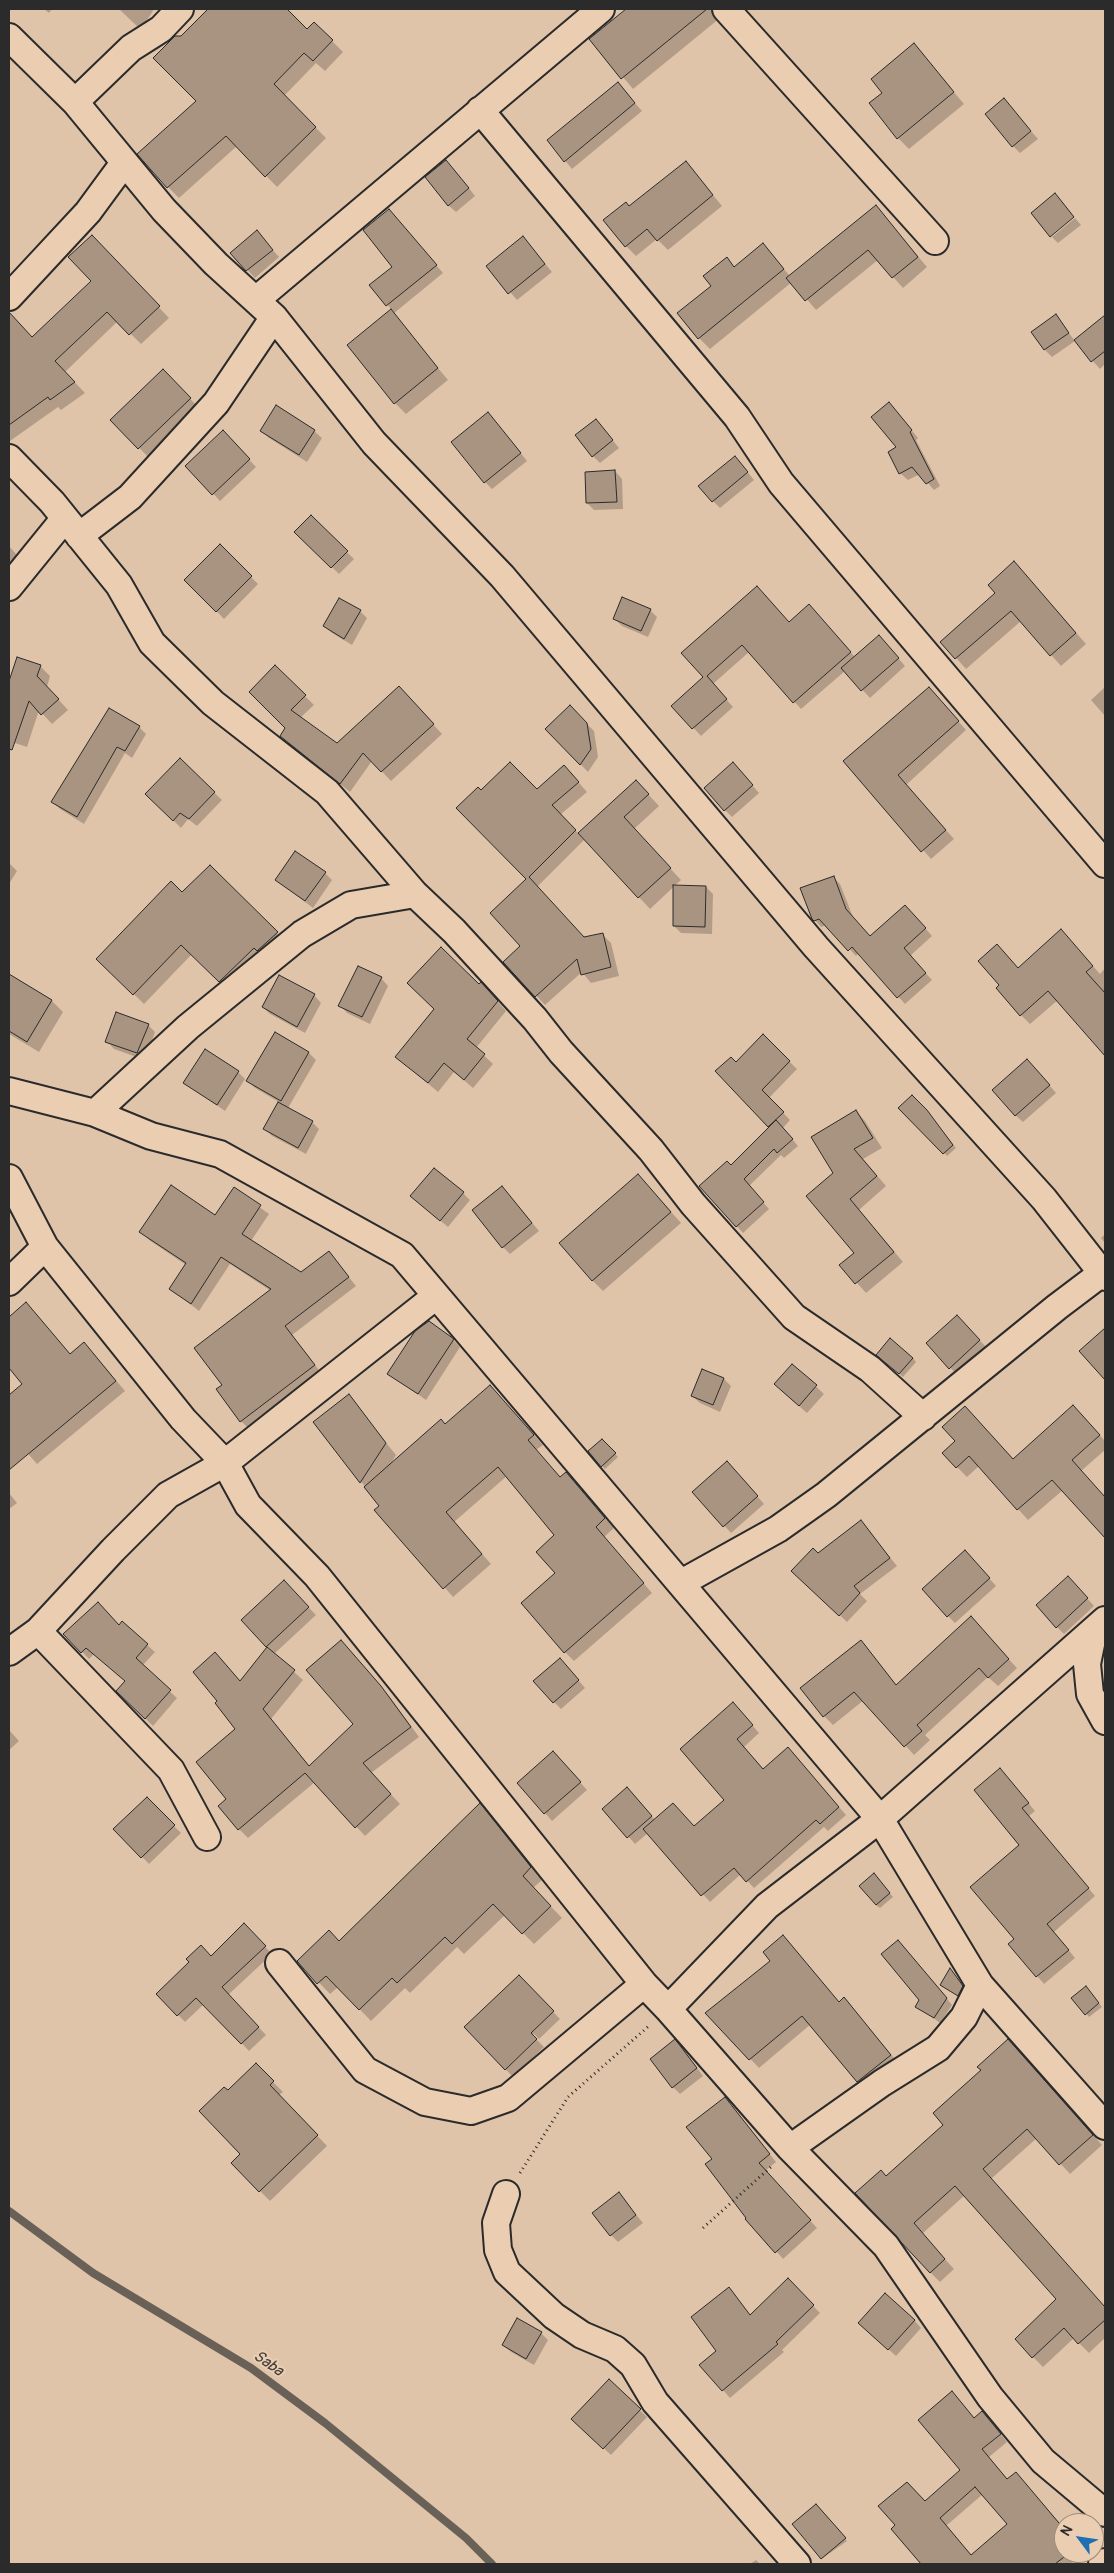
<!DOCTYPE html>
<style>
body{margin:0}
#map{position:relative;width:1114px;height:2573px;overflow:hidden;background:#e0c4a9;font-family:Pangolin,sans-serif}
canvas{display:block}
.frame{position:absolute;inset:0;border:10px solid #2b2b2b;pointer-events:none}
.north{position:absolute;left:1054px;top:2513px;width:50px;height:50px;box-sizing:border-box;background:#ebceb1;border:1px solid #9e8d7b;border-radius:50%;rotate:301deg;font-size:14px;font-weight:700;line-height:20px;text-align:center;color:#2b2b2b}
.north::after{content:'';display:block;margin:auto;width:18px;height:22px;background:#1f6fb2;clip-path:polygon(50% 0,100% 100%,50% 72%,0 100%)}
</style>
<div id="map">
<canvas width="1114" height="2573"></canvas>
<div class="frame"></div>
<div class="north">N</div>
</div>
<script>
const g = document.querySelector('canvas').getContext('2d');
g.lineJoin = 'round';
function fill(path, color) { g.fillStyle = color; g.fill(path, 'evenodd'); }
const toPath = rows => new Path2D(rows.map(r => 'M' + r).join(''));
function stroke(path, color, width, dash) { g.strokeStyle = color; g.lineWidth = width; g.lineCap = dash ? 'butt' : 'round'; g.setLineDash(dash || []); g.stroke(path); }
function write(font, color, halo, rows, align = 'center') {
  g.font = font + ' Pangolin,sans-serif'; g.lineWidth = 4; g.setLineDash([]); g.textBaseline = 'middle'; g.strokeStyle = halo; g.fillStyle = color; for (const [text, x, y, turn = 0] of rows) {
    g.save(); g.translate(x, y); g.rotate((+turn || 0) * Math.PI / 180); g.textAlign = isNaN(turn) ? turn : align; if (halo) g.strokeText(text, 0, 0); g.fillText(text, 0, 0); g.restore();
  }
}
const shadow = toPath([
 [44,9,52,9,49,13],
 [119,9,154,9,141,30],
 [209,9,285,9,307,31,314,23,343,52,325,71,316,63,284,96,326,138,277,187,237,146,179,198,168,187,198,101,182,37],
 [628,9,712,9,720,18,633,89,591,39],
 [914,45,964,104,909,149,898,138,883,93],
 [618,84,642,111,572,169,548,140],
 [1004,100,1038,139,1020,153,1013,146],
 [686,162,722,206,668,250,657,239,636,256,626,246],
 [453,168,475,196,456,212,448,205],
 [876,206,927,267,903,288,878,260,816,310,792,282,710,349,699,338,726,259,735,268,763,245,790,276],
 [389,210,443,273,393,314,448,380,406,414,395,403,392,310,371,286,394,267],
 [1075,218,1081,225,1058,243,1052,237],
 [257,232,279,257,255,278,232,253],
 [530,245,552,272,517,300,488,266],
 [102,247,169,318,141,344,118,321,65,372,85,393,61,410,58,407,10,441,9,328,16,321,33,338,92,281],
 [1056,316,1075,341,1052,357,1045,350],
 [1105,316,1105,364,1100,369,1075,341],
 [174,382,201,410,150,459,112,420],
 [277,407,314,431,322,438,307,462,269,438,262,431],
 [896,411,918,438,916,440,940,486,934,490,920,474,908,480,900,473],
 [596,420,619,448,600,463,593,456],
 [495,421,527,461,492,489,485,482],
 [223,432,256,467,220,501,187,466],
 [742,465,754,480,720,508,713,501],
 [615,471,622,479,623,509,594,510,587,503],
 [311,517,354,559,339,574,296,532],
 [9,546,23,562,9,580],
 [220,546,258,584,224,619,186,580],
 [1024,573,1086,644,1061,666,1021,621,966,669,942,642,997,593],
 [650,610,657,617,648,637,622,626,614,618],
 [360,611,367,618,352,645,332,633,324,626],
 [816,613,855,657,886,644,905,666,870,698,845,671,801,709,749,652,713,684,733,707,701,736,673,706,705,677,683,653,789,623],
 [18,659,40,666,50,676,47,687,68,710,52,724,39,710,27,747,9,741,9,685],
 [275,667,314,705,300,718,337,745,408,697,442,734,391,781,372,761,350,792,281,736,287,728],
 [1105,687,1105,716,1091,700],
 [937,697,966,730,906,785,954,839,931,859,845,761],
 [570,707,594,731,598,757,588,772,546,729],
 [139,727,146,734,132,758,125,753,84,824,60,809,53,802],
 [180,760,222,800,197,826,188,819,181,828,147,794],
 [740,771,759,793,732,817,725,810],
 [573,776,587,792,560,815,579,834,647,793,659,806,634,829,681,880,650,909,585,839,537,887,584,938,602,934,611,943,619,976,591,983,582,972,545,1005,505,962,521,946,528,879,481,792,537,791],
 [9,863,17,871,9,884],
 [210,867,287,943,230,991,192,954,144,1004,98,959,182,894],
 [325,873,332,880,313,908,276,880],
 [833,877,840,884,853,917,870,938,912,913,932,936,910,956,932,980,905,1004,859,953,856,956,827,925,821,927,815,920],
 [706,887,713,894,712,934,681,933,674,926],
 [1070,940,1100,974,1105,968,1105,1054,1058,1000,1030,1024,1021,1015,1019,969],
 [9,976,52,1001,63,1012,39,1052,9,1034],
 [381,978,388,986,370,1024,347,1013,340,1005],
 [479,986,490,993,506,1011,476,1048,493,1064,473,1088,454,1072,438,1092,397,1057],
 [314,995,321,1003,305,1033,270,1014,263,1007],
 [148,1025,155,1032,145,1060,114,1049,107,1041],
 [763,1036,797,1069,769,1098,790,1120,783,1128,798,1146,784,1158,781,1155,749,1186,769,1209,743,1233,701,1186,731,1167,770,1128,717,1072,736,1064],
 [309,1053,316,1060,288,1108,312,1122,319,1129,306,1154,272,1136,265,1129,279,1102,255,1088,248,1081],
 [1034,1067,1056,1093,1023,1122,1015,1115],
 [238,1072,245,1079,225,1111,185,1083],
 [900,1108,930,1115,956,1148,947,1156],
 [856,1111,865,1121,882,1148,863,1159,886,1186,859,1210,903,1262,866,1293,841,1265,856,1253,834,1173],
 [502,1187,539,1231,510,1254,503,1247],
 [649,1187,681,1223,603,1291,592,1280],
 [234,1189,269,1214,251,1241,301,1274,329,1252,356,1286,292,1335,322,1374,249,1429,241,1421,224,1385,271,1291,230,1264,199,1311,171,1289,186,1265,149,1240,141,1232,216,1216],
 [463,1193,470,1200,448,1227,419,1203],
 [1105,1234,1105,1243,1101,1238],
 [26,1304,71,1355,94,1354,125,1391,37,1464,9,1432,9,1396,23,1384,9,1366,9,1318],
 [964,1324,987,1348,957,1375,928,1343],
 [453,1340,460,1347,426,1400,389,1374],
 [881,1358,913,1358,916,1362,903,1377],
 [793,1365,824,1394,807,1413,783,1392],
 [703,1370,724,1379,731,1386,720,1412,700,1403,692,1396],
 [348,1396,396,1455,390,1465,446,1425,499,1396,543,1445,536,1450,561,1478,566,1473,575,1483,614,1528,604,1537,652,1593,574,1661,565,1652,557,1573,556,1535,507,1476,454,1522,491,1564,453,1597,376,1510,380,1506,315,1422],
 [1083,1416,1105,1441,1105,1450,1081,1471,1105,1498,1105,1536,1063,1490,1028,1520,979,1466,967,1477,957,1467,957,1441,1014,1460],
 [602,1440,618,1457,605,1469,602,1466],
 [734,1470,764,1504,731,1533,694,1493],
 [9,1493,17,1503,9,1509],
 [861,1522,897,1566,860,1594,867,1601,847,1622,793,1571],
 [972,1559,996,1586,955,1623,948,1616],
 [284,1582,316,1615,274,1654,303,1680,271,1719,310,1767,355,1724,350,1651,390,1697,419,1737,371,1773,400,1804,365,1836,315,1782,248,1838,239,1829,228,1799,240,1682,268,1647,243,1620],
 [1075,1585,1094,1606,1064,1634,1057,1627],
 [122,1623,155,1652,142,1666,177,1698,153,1726,118,1691,126,1682,94,1654,89,1659,65,1634,119,1626],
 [979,1627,1017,1668,998,1686,988,1677,925,1735,930,1740,914,1755,864,1700,833,1725,824,1716,861,1642,897,1686],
 [567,1667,585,1688,561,1709,554,1702],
 [740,1711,759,1733,744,1747,764,1770,795,1756,846,1815,828,1831,824,1827,754,1888,741,1874,710,1902,648,1833,635,1844,604,1809,635,1796,655,1820,694,1828,726,1800],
 [9,1730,19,1741,9,1750],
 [560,1760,587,1790,552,1821,519,1783],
 [1007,1777,1035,1811,1029,1816,1095,1896,1054,1932,1075,1958,1044,1984,1010,1944,1016,1939,1021,1845],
 [147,1799,181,1833,149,1864,115,1829],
 [480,1805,542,1880,533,1888,562,1918,534,1944,505,1915,464,1954,457,1947,410,1993,405,1988,371,2021,338,1987,330,1994,299,1962,340,1943],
 [877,1878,893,1897,880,1908,876,1905],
 [244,1925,272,1954,228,1995,266,2035,249,2051,204,2004,185,2022,158,1994,211,1957],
 [904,1947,952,2005,940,2023,917,2006,921,2000],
 [953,1973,966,1990,961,1998,942,1985],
 [519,1976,560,2019,539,2039,534,2034,532,2035,544,2047,513,2077,466,2028],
 [1089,1991,1102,2007,1089,2017,1073,1998],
 [839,2003,852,2008,899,2064,867,2090,811,2024,759,2068,707,2013],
 [682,2048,703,2076,680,2094,673,2087],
 [1017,2050,1102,2145,1070,2174,1037,2138,991,2179,1105,2308,1105,2338,1089,2353,1074,2338,1043,2367,1033,2357,1058,2300,965,2195,922,2234,954,2269,940,2282,930,2272,887,2177,945,2125],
 [256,2065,283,2092,279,2095,327,2146,270,2201,232,2163,241,2154,228,2092],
 [725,2098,776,2162,765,2171,817,2228,783,2259,748,2218,713,2159],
 [619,2194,643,2223,618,2242,611,2235],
 [788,2280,820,2313,782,2350,784,2352,730,2398,701,2365,717,2351,729,2289,751,2316],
 [914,2320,921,2328,896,2356,867,2330],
 [541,2333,548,2340,534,2365,511,2352,503,2345],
 [609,2381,647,2417,611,2455,573,2419],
 [959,2400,975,2419,989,2420,1007,2442,989,2457,1008,2480,1023,2481,1064,2528,1064,2553,1084,2553,1070,2564,923,2564,893,2529,962,2470],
 [983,2494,1009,2524,972,2556,946,2526],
 [823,2512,847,2541,823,2558,816,2551],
 [756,2560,760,2564,750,2564]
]);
const stream = toPath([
 [9,2211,93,2273,251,2368,325,2423,466,2538,492,2564]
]);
const building = toPath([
 [208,9,287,9,307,29,314,22,333,40,313,61,304,53,274,84,316,127,265,177,226,136,167,188,137,154,196,101,153,58,175,36,181,36,208,9],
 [626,9,707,9,621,79,589,39,626,9],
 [914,43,954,92,897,139,869,103,882,93,871,79,914,43],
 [618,82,635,103,564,162,547,140,618,82],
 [1004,98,1031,131,1012,147,985,114,1004,98],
 [446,160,469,188,448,206,425,177,446,160],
 [686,161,713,195,657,241,647,229,625,247,603,220,626,202,629,206,686,161],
 [1055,193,1074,217,1050,237,1031,213,1055,193],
 [876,205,918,257,892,278,868,250,805,301,786,278,876,205],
 [389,209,437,265,386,306,369,285,392,267,363,230,389,209],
 [257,230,273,250,246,271,230,253,257,230],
 [92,235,160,306,129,335,107,312,55,361,75,382,50,400,48,397,9,425,9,312,32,337,91,281,68,257,92,235],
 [523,236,545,264,508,294,486,266,523,236],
 [763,243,784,269,698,339,677,313,711,286,703,276,727,257,734,267,763,243],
 [391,309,438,368,394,404,347,345,391,309],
 [1056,314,1069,333,1044,350,1031,332,1056,314],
 [1105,315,1105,351,1091,362,1074,340,1105,315],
 [163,369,191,398,138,449,110,420,163,369],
 [889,402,912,430,910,432,934,479,926,484,912,467,899,474,888,452,896,447,871,417,889,402],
 [276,405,315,430,299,455,260,431,276,405],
 [488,412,521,453,484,483,451,442,488,412],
 [596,419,613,440,592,457,575,435,596,419],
 [223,430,250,459,212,495,185,466,223,430],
 [735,456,748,472,712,502,698,486,735,456],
 [615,470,617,502,586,503,585,472,615,470],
 [311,515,348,551,331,568,294,532,311,515],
 [220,544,252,576,216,612,184,580,220,544],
 [1014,561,1076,633,1050,656,1011,611,955,659,940,642,995,593,988,585,1014,561],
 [757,586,789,622,809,604,851,652,793,703,742,645,707,676,727,699,692,729,671,706,703,677,681,653,757,586],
 [622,597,651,609,641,631,613,619,622,597],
 [339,598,361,610,344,639,323,626,339,598],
 [879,635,899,658,861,691,841,668,879,635],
 [17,657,41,665,37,676,59,699,41,715,29,701,12,750,9,749,9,681,17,657],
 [275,665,306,695,291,710,337,743,399,686,434,724,381,772,363,753,340,784,280,736,285,728,249,692,275,665],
 [929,687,959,721,898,775,946,830,921,852,843,761,929,687],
 [570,705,587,723,591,749,580,765,545,729,570,705],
 [109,708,140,726,125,751,117,747,77,817,51,802,109,708],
 [180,758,215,792,189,819,180,813,173,821,145,794,180,758],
 [510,762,537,789,564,765,579,782,552,805,576,830,529,877,584,937,603,933,611,967,581,975,577,959,535,997,503,962,520,946,490,913,526,879,456,808,478,787,481,790,510,762],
 [733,762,753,785,724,811,704,788,733,762],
 [636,780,649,794,624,817,671,868,638,898,578,833,636,780],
 [295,851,326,872,305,901,275,880,295,851],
 [210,865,278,932,257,951,254,948,219,982,181,945,133,995,96,959,171,881,182,892,210,865],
 [834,876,846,909,870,936,905,905,926,928,904,948,926,973,897,998,852,947,848,951,819,919,814,921,812,919,800,888,834,876],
 [673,885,706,886,705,927,673,926,673,885],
 [1061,929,1093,966,1086,972,1105,993,1105,1056,1048,991,1020,1016,996,988,999,985,978,961,997,944,1018,968,1061,929],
 [441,947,479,984,481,982,498,1001,467,1039,485,1054,464,1080,444,1063,428,1083,395,1057,434,1009,407,983,441,947],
 [358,966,382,977,362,1017,338,1006,358,966],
 [9,974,52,1000,27,1042,9,1031,9,974],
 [279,975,315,994,297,1027,262,1007,279,975],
 [116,1012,149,1024,137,1053,105,1042,116,1012],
 [275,1032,309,1052,281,1101,246,1081,275,1032],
 [763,1034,790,1061,762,1090,784,1112,768,1127,715,1071,731,1057,736,1062,763,1034],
 [205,1049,239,1071,217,1105,183,1083,205,1049],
 [1027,1059,1050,1085,1015,1116,992,1090,1027,1059],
 [912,1095,927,1110,953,1145,943,1154,898,1108,912,1095],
 [278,1102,313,1121,298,1148,263,1129,278,1102],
 [856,1110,873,1138,854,1149,877,1176,850,1199,894,1252,855,1284,839,1265,854,1253,806,1196,833,1173,811,1137,856,1110],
 [776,1120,793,1139,777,1153,774,1149,744,1179,764,1202,736,1227,699,1186,727,1161,731,1165,776,1120],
 [434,1168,464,1192,440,1221,410,1196,434,1168],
 [638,1174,671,1212,592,1281,559,1243,638,1174],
 [171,1185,215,1215,234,1187,261,1205,242,1234,301,1272,329,1251,349,1277,285,1326,315,1365,240,1422,216,1389,222,1385,194,1348,271,1289,221,1257,191,1304,169,1289,186,1263,139,1232,171,1185],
 [502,1186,532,1223,502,1248,472,1210,502,1186],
 [26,1302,70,1354,84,1342,116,1381,9,1470,9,1395,22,1384,9,1368,9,1317,26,1302],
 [957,1315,980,1340,949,1369,926,1343,957,1315],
 [429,1321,454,1339,418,1394,387,1374,415,1331,429,1321],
 [1105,1328,1105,1380,1079,1351,1105,1328],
 [890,1338,913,1358,899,1374,876,1355,890,1338],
 [792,1364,817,1385,799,1406,774,1384,792,1364],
 [702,1369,724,1378,713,1405,691,1396,702,1369],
 [490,1385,534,1435,528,1440,560,1477,566,1472,605,1518,596,1527,644,1583,564,1653,521,1603,555,1573,536,1552,554,1535,498,1467,446,1512,482,1554,443,1589,374,1510,379,1506,364,1487,441,1419,445,1424,490,1385],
 [349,1394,386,1443,360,1483,313,1422,349,1394],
 [1073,1405,1100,1435,1072,1460,1105,1497,1105,1538,1052,1480,1017,1510,969,1456,956,1468,942,1453,955,1441,942,1427,965,1406,1013,1459,1073,1405],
 [602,1439,616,1453,601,1467,588,1451,602,1439],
 [727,1461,758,1496,723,1527,692,1492,727,1461],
 [861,1520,890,1558,854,1586,860,1593,839,1616,791,1571,813,1548,818,1553,861,1520],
 [965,1550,990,1578,947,1617,922,1589,965,1550],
 [1068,1576,1088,1598,1056,1628,1036,1605,1068,1576],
 [284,1580,309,1607,266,1647,241,1620,284,1580],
 [98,1602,119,1625,122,1621,148,1644,136,1658,171,1690,145,1719,116,1691,125,1681,86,1648,81,1653,63,1634,98,1602],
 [971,1616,1009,1659,988,1678,979,1668,917,1725,922,1731,904,1747,854,1692,823,1717,800,1688,861,1640,896,1685,971,1616],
 [341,1640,381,1686,411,1727,363,1763,391,1794,355,1828,305,1773,238,1830,218,1806,226,1799,196,1762,235,1729,215,1703,217,1701,193,1672,215,1652,240,1681,267,1647,295,1670,263,1709,309,1766,353,1724,306,1670,341,1640],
 [560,1658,579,1680,553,1703,533,1681,560,1658],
 [733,1702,753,1725,737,1739,763,1769,788,1747,839,1807,820,1824,816,1820,746,1882,734,1868,701,1896,643,1829,673,1803,694,1826,724,1800,680,1749,733,1702],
 [553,1751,581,1782,544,1814,517,1783,553,1751],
 [1000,1768,1029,1803,1022,1808,1089,1888,1047,1924,1069,1950,1036,1977,1008,1944,1014,1939,970,1887,1019,1845,974,1790,1000,1768],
 [627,1787,652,1816,627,1838,602,1809,627,1787],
 [147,1797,175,1825,141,1858,113,1829,147,1797],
 [480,1803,531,1867,523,1876,551,1906,522,1934,493,1904,452,1944,445,1937,397,1983,392,1978,359,2010,326,1976,317,1984,297,1961,329,1930,339,1941,480,1803],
 [874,1873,890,1893,876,1905,859,1886,874,1873],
 [244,1923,266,1946,222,1987,259,2027,241,2044,196,1998,177,2016,156,1994,189,1962,186,1959,201,1945,211,1956,244,1923],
 [783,1935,839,2002,844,1997,891,2055,857,2082,802,2016,749,2060,705,2013,770,1961,763,1952,783,1935],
 [898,1940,947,1998,934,2018,915,2007,919,2000,881,1954,898,1940],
 [950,1968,963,1986,958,1996,940,1985,950,1968],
 [519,1975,554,2011,531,2033,537,2039,505,2070,464,2027,519,1975],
 [1086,1986,1099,2003,1085,2015,1071,1998,1086,1986],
 [675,2039,697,2068,672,2088,650,2059,675,2039],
 [1008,2039,1093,2135,1059,2165,1027,2129,983,2169,1105,2307,1105,2320,1078,2344,1064,2328,1032,2358,1015,2339,1056,2299,955,2186,914,2223,945,2259,930,2273,855,2193,881,2170,886,2176,943,2125,933,2113,981,2070,977,2067,1008,2039],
 [256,2063,274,2081,270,2085,318,2135,259,2192,231,2163,240,2154,199,2111,224,2087,228,2090,256,2063],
 [725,2097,770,2154,759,2163,811,2220,775,2253,745,2219,746,2218,705,2164,712,2159,686,2127,725,2097],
 [619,2192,636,2215,610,2236,592,2213,619,2192],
 [788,2278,814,2305,776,2342,778,2344,722,2391,699,2365,716,2351,691,2317,729,2287,750,2315,788,2278],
 [885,2293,915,2320,888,2350,858,2323,885,2293],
 [517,2318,542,2332,526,2359,502,2345,517,2318],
 [609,2379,641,2409,603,2449,571,2419,609,2379],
 [952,2391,974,2418,982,2411,1001,2434,982,2449,1007,2479,1016,2472,1064,2529,1064,2557,1055,2564,921,2564,891,2529,895,2525,878,2506,907,2482,925,2501,960,2470,918,2420,952,2391],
 [975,2487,1007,2524,971,2555,940,2518,975,2487],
 [816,2504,846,2538,821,2559,792,2524,816,2504]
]);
const path = toPath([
 [520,2173,568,2097,650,2025],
 [703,2228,772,2166]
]);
const street = toPath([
 [726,9,935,241],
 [9,37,75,102,164,210,216,264,274,317,374,443,502,576,816,947,1044,1199,1102,1273],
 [75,102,131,48,161,29,180,9],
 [480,110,737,417,781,483,1105,864],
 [9,297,88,212,124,163],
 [256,300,601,9],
 [9,458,52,502,119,585,152,643,213,703,327,792,415,894,454,931,535,1019,561,1052,651,1150,693,1204,794,1317,870,1369,923,1417],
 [79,536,130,497,216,403,274,317],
 [9,587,65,518],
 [9,1091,95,1113,151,1136,220,1154,402,1255,880,1819,980,1985,1105,2126],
 [95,1113,188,1027,302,934,351,905,415,894],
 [9,1178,45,1247,183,1419,225,1463,248,1505,317,1576,644,1984,668,2009,790,2148,886,2246,990,2397,1043,2461,1105,2513],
 [9,1282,45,1247],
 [681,1583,778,1529,826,1495,1057,1307,1102,1273,1105,1277],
 [1094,1630,1087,1664,1090,1694,1105,1721],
 [38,1631,171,1770,207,1837],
 [9,1652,38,1631,113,1550,168,1495,225,1463,436,1296],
 [279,1963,365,2070,425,2102,471,2111,508,2098,644,1984],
 [668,2009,767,1906,880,1819,1105,1620],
 [790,2148,882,2083,938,2048,964,2017,980,1985],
 [506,2194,496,2223,498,2250,507,2272,554,2316,582,2335,615,2349,633,2365,655,2402,797,2564],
 [1102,2564,1105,2562]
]);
const waterNames = [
 ["Saba",268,2364,35]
];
fill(shadow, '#0003');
stroke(stream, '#696057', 8);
fill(building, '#a89481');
stroke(building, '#2b2b2b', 1);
stroke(street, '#2b2b2b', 30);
stroke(path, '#2b2b2b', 3, [1, 4]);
stroke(street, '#ebceb1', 26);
write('italic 16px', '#45413d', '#ebceb1', waterNames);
</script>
